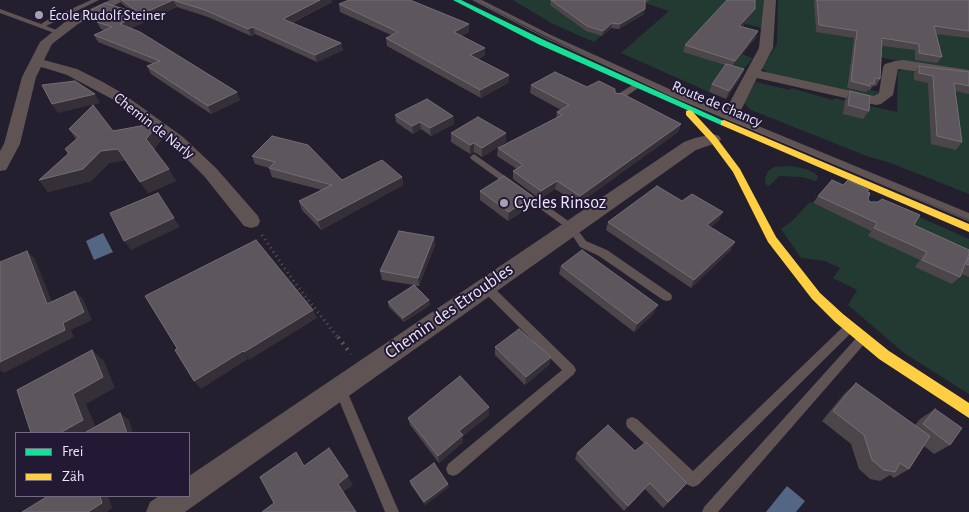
<!DOCTYPE html>
<meta charset="utf-8">
<style>
body{margin:0}
#map{position:relative;width:969px;height:512px;overflow:hidden;background:#241f2e;font-family:"Alegreya Sans",sans-serif}
canvas{display:block}
.legend{position:absolute;left:15px;top:432px;width:175px;height:65px;box-sizing:border-box;background:#221934;border:1px solid #726b83;margin:0;padding:6px 9px;list-style:none;font-size:15px;color:#ebe6f9}
.legend li{display:flex;align-items:center;gap:10px;height:25px}
.legend b{width:25px;border:1px solid #726b83}
</style>
<div id="map">
<canvas width="969" height="512"></canvas>
<ul class="legend">
<li><b style="height:6px;background:#16e098"></b>Frei</li>
<li><b style="height:6px;background:#ffcf43"></b>Zäh</li>
</ul>
</div>
<script>
const g = document.querySelector('canvas').getContext('2d');
g.lineJoin = 'round';
function fill(path, color) { g.fillStyle = color; g.fill(path, 'evenodd'); }
const toPath = rows => new Path2D(rows.map(r => 'M' + r).join(''));
function stroke(path, color, width, dash) { g.strokeStyle = color; g.lineWidth = width; g.lineCap = dash ? 'butt' : 'round'; g.setLineDash(dash || []); g.stroke(path); }
function write(font, color, halo, rows, align = 'center') {
  g.font = font + ' "Alegreya Sans",sans-serif'; g.lineWidth = 4; g.setLineDash([]); g.textBaseline = 'middle'; g.strokeStyle = halo; g.fillStyle = color; for (const [text, x, y, turn = 0] of rows) {
    g.save(); g.translate(x, y); g.rotate((+turn || 0) * Math.PI / 180); g.textAlign = isNaN(turn) ? turn : align; if (halo) g.strokeText(text, 0, 0); g.fillText(text, 0, 0); g.restore();
  }
}
const green = toPath([
 [513,0,767,0,763,28,745,24,740,30,757,37,741,54,753,58,743,70,725,65,712,83,714,85,709,92,621,53,669,11,639,1,600,25,610,28,594,42,551,23],
 [778,0,969,0,969,71,893,60,852,51,850,64,852,64,849,71,847,85,879,92,873,97,769,74,762,68,777,44],
 [908,68,969,91,969,194,888,162,869,157,751,110,744,103,756,82,790,90,791,88,833,100,834,98,897,112,898,71],
 [791,166,806,169,815,173,818,177,816,181,802,177,779,176,769,186,766,185,765,179,768,171,774,167],
 [810,202,858,224,917,216,969,239,969,394,904,353,848,305,857,290,833,278,840,268,825,261,801,258,781,229,791,222]
]);
const water = toPath([
 [103,233,113,252,94,260,86,241],
 [787,486,805,501,796,512,766,512]
]);
const pathFar1 = toPath([
 [262,235,292,279,339,339]
]);
const path = toPath([
 [338,337,351,354]
]);
const lane = toPath([
 [91,0,99,0,46,26,59,31,60,32,57,34,0,13,0,9,41,24,49,19,91,0],
 [474,0,482,0,551,35,676,92,969,213,969,220,670,96,547,37,474,0],
 [634,84,641,86,621,100,615,100,615,96,634,84],
 [474,154,574,225,586,241,607,250,671,294,672,297,671,300,667,301,663,300,599,256,580,247,568,229,471,159,470,157,474,154],
 [485,282,489,283,574,366,576,370,574,374,458,474,453,476,448,474,446,469,448,464,562,370,481,289,480,286,481,283,485,282],
 [849,323,853,325,855,328,853,331,698,485,693,487,688,485,627,427,626,423,627,419,632,417,637,419,693,471,845,325,849,323],
 [862,334,866,336,868,339,866,342,718,512,702,512,704,507,858,336,862,334],
 [340,382,344,384,399,512,385,512,334,388,336,384,340,382]
]);
const street = toPath([
 [110,0,125,0,78,24,52,44,44,60,77,69,103,82,122,93,183,137,216,168,258,216,260,221,258,226,251,228,244,226,204,176,171,143,112,99,67,75,48,69,41,67,36,77,20,144,6,170,0,171,0,151,4,144,22,77,40,42,70,18,110,0],
 [764,0,776,0,773,48,761,71,874,96,879,93,883,67,885,64,895,61,903,60,969,70,969,78,898,69,893,95,881,104,876,105,757,78,739,114,729,114,726,111,732,98,759,48,764,0],
 [713,134,719,136,721,139,719,142,696,150,185,512,146,512,150,502,159,496,189,496,189,476,684,142,695,138,713,134]
]);
const fast = toPath([
 [453,0,461,0,544,40,728,123,727,125,721,125,538,44,453,0]
]);
const slow = toPath([
 [689,110,692,111,716,137,740,169,776,237,820,293,843,314,889,351,969,403,969,418,879,359,835,322,812,299,768,242,733,172,710,141,686,115,686,111,689,110],
 [724,120,969,224,969,232,721,125,721,121,724,120]
]);
const tram = toPath([
 [473,0,546,38,671,95,969,221]
]);
const wall = toPath([
 [120,0,332,0,332,2,292,23,341,43,343,50,317,62,255,34,251,36,208,17,177,7,131,28,240,100,211,114,151,74,147,66,153,64,98,42,94,35,104,30,101,29,97,22,132,11,122,4],
 [551,0,650,0,645,3,644,14,619,29,611,28,602,36,586,31,550,5],
 [814,0,969,0,969,38,936,34,942,57,937,63,915,60,915,50,882,46,880,79,876,86,873,86,870,90,868,90,866,92,847,88,854,38,816,32],
 [339,4,469,24,469,32,461,36,485,55,478,59,509,75,508,83,481,98,387,46,386,38,391,35,340,12],
 [752,15,742,27,758,31,755,38,733,66,741,77,726,99,709,92,712,84,725,65,683,52,685,45],
 [919,66,969,72,969,94,955,91,962,142,956,150,931,144,928,83,914,80,914,73],
 [531,85,587,87,615,93,681,124,678,132,578,204,555,189,540,199,513,179,513,171,517,169,497,156,498,148,556,118,557,112,561,110,530,93],
 [850,91,869,111,863,119,843,114,845,100],
 [395,115,453,116,454,124,431,136,421,129,413,134,396,122],
 [69,129,113,131,162,139,154,149,176,181,148,193,126,160,109,163,91,181,48,192,39,180,68,154,65,149,76,139],
 [451,133,506,142,482,157,474,152,470,154,451,142],
 [272,136,342,180,402,177,403,185,321,230,302,210,299,201,322,190,272,177,269,168,255,164,252,156],
 [843,185,867,192,868,199,870,202,914,225,969,250,969,277,961,274,960,277,952,284,915,267,920,260,868,236,871,231,813,203,818,196],
 [480,191,532,196,532,205,508,221,480,200],
 [682,201,719,220,710,227,731,250,691,288,606,230,608,222],
 [434,237,435,245,419,286,415,286,429,300,430,305,404,322,389,307,388,302,414,285,382,280,380,271],
 [561,266,654,313,634,332,559,274],
 [495,347,551,357,549,365,525,385,495,355],
 [856,383,915,425,920,419,935,409,950,445,934,454,924,446,909,469,894,478,890,475,880,481,870,479,859,469,851,444,822,421,844,394],
 [489,415,463,436,463,442,439,463,410,425,408,418],
 [635,451,682,489,663,508,645,489,624,511,575,459,577,453],
 [410,481,449,487,425,505,411,485]
]);
const shadedWall = toPath([
 [173,0,177,7,124,32,120,24],
 [320,0,332,0,332,2,285,26,283,19],
 [645,9,644,14,619,29,620,24],
 [755,9,752,15,737,33,739,26],
 [612,23,611,28,602,36,603,31],
 [469,24,469,32,454,40,454,32],
 [253,27,255,34,251,36,248,29],
 [758,31,755,38,732,68,735,61],
 [341,43,343,50,317,62,315,55],
 [485,48,485,55,470,62,470,55],
 [744,69,741,77,726,99,729,91],
 [509,75,508,83,481,98,480,90],
 [237,92,240,100,211,114,208,106],
 [95,94,100,103,58,113,52,104],
 [453,116,454,124,431,136,430,128],
 [420,122,421,129,413,134,412,126],
 [681,124,678,132,578,204,580,196],
 [156,127,162,139,153,150,146,139],
 [506,133,506,142,482,157,482,148],
 [474,143,474,152,470,154,470,145],
 [118,149,126,160,109,163,91,181,48,192,39,180,101,151],
 [169,169,176,181,148,193,140,182],
 [402,177,403,185,321,230,318,221],
 [557,181,555,189,540,199,541,191],
 [532,196,532,205,508,221,509,212],
 [723,212,719,220,704,233,707,225],
 [174,218,180,227,131,250,124,241],
 [434,237,435,245,419,286,418,278],
 [735,242,731,250,691,288,694,280],
 [27,251,35,259,56,312,47,304],
 [75,291,83,299,92,320,71,330,74,337,4,373,0,370,0,362,63,323],
 [429,300,430,305,404,322,403,318],
 [658,305,654,313,634,332,637,324],
 [313,310,317,318,249,360,244,352],
 [92,350,104,361,115,388,86,404,97,430,91,433,60,433,73,394],
 [243,351,248,359,201,389,194,381],
 [551,357,549,365,525,385,526,377],
 [489,407,489,415,463,436,463,442,439,463,438,456,459,431],
 [120,413,129,420,133,433,127,433],
 [348,476,353,485,343,492,338,484],
 [650,483,645,489,624,511,628,506],
 [448,484,449,487,425,505,424,502],
 [100,496,108,496,112,508,107,512,88,512]
]);
const building = toPath([
 [122,0,320,0,283,19,341,43,315,55,253,27,248,29,205,10,173,0,120,24,140,32,237,92,208,106,147,66,160,61,94,35,112,27,97,22,92,10,105,3,140,14,122,0],
 [349,0,410,0,469,24,454,32,485,48,470,55,509,75,480,90,386,38,398,32,339,4,349,0],
 [551,0,645,0,645,9,620,24,612,23,603,31,587,26,551,0],
 [727,0,755,0,755,9,739,26,758,31,735,61,685,45,727,0],
 [817,0,969,0,969,31,934,26,942,57,919,53,919,44,882,38,880,79,875,78,874,84,870,83,870,86,851,81,857,31,819,25,817,0],
 [726,64,744,69,729,91,712,84,726,64],
 [919,66,969,72,969,86,954,83,962,142,937,136,933,76,919,73,919,66],
 [555,72,587,87,599,81,615,89,615,93,623,94,681,124,580,196,557,181,541,191,513,171,523,165,498,148,562,115,557,112,569,105,531,85,555,72],
 [75,81,95,94,52,104,42,85,75,81],
 [850,91,870,96,869,111,848,105,850,91],
 [427,99,453,116,430,128,420,122,412,126,395,115,427,99],
 [93,105,113,131,151,124,156,127,146,139,169,169,140,182,118,149,101,151,83,169,39,180,69,153,65,149,79,137,69,129,93,105],
 [478,117,506,133,482,148,474,143,470,145,451,133,478,117],
 [272,136,308,145,342,180,382,160,402,177,318,221,299,201,332,185,269,168,275,162,252,156,272,136],
 [504,176,532,196,509,212,480,191,504,176],
 [832,180,843,185,848,180,869,190,867,192,870,193,868,199,870,202,878,202,882,199,920,215,914,225,969,250,969,254,960,277,922,260,927,252,874,228,877,223,818,196,832,180],
 [657,186,682,201,692,194,723,212,707,225,735,242,694,280,608,222,657,186],
 [158,193,174,218,124,241,110,213,158,193],
 [399,231,434,237,418,278,380,271,399,231],
 [256,240,313,310,244,352,243,351,194,381,175,350,177,348,145,296,256,240],
 [582,250,658,305,637,324,561,266,582,250],
 [27,251,47,304,75,291,84,312,63,323,65,330,0,362,0,262,27,251],
 [969,257,969,265,966,264,969,257],
 [414,285,429,300,403,318,388,302,414,285],
 [519,329,551,357,526,377,495,347,519,329],
 [92,350,103,377,73,394,83,420,60,433,31,433,17,390,92,350],
 [460,376,489,407,459,431,463,435,438,456,408,418,460,376],
 [856,383,930,436,909,469,900,463,895,472,884,470,872,460,864,435,833,411,856,383],
 [935,409,962,428,950,445,923,424,935,409],
 [120,413,127,433,87,433,86,432,120,413],
 [608,425,635,451,646,442,687,483,668,502,650,483,628,506,577,453,608,425],
 [329,448,348,476,338,484,356,512,262,512,274,503,260,477,296,452,304,466,329,448],
 [434,463,448,484,424,502,410,481,434,463],
 [48,496,100,496,102,503,88,512,22,512,48,496]
]);
const markers = [
 [39,15,5,"#a5a0b2"],
 [504,203,5,"#a5a0b2"]
];
const farPoinames = [
 ["École Rudolf Steiner",49,15]
];
const farStreetnames = [
 ["Route de Chancy",717,104,23],
 ["Chemin de Narly",154,126,38]
];
const poiNames = [
 ["Cycles Rinsoz",514,203]
];
const streetNames = [
 ["Chemin des Etroubles",449,311,-35]
];
fill(green, '#223a31');
fill(water, '#536684');
stroke(pathFar1, '#5d5458', 3, [1, 4]);
stroke(path, '#5d5458', 4, [2, 5]);
fill(lane, '#5f5353');
fill(street, '#5f5353');
fill(fast, '#16e098');
fill(slow, '#ffcf43');
stroke(tram, '#645b61', 1);
fill(wall, '#4c464a');
fill(shadedWall, '#352f37');
fill(building, '#5d575d');
stroke(building, '#736e75', 1);
for (const [x, y, r, color] of markers) { const dot = new Path2D(); dot.arc(x, y, r, 0, 2 * Math.PI); g.fillStyle = color; g.fill(dot); stroke(dot, '#221934', 2); }
write('15px', '#ebe6f9', '#221934', farPoinames, 'left');
write('15px', '#ebe6f9', '#221934', farStreetnames);
write('18px', '#ebe6f9', '#221934', poiNames, 'left');
write('18px', '#ebe6f9', '#221934', streetNames);
</script>
